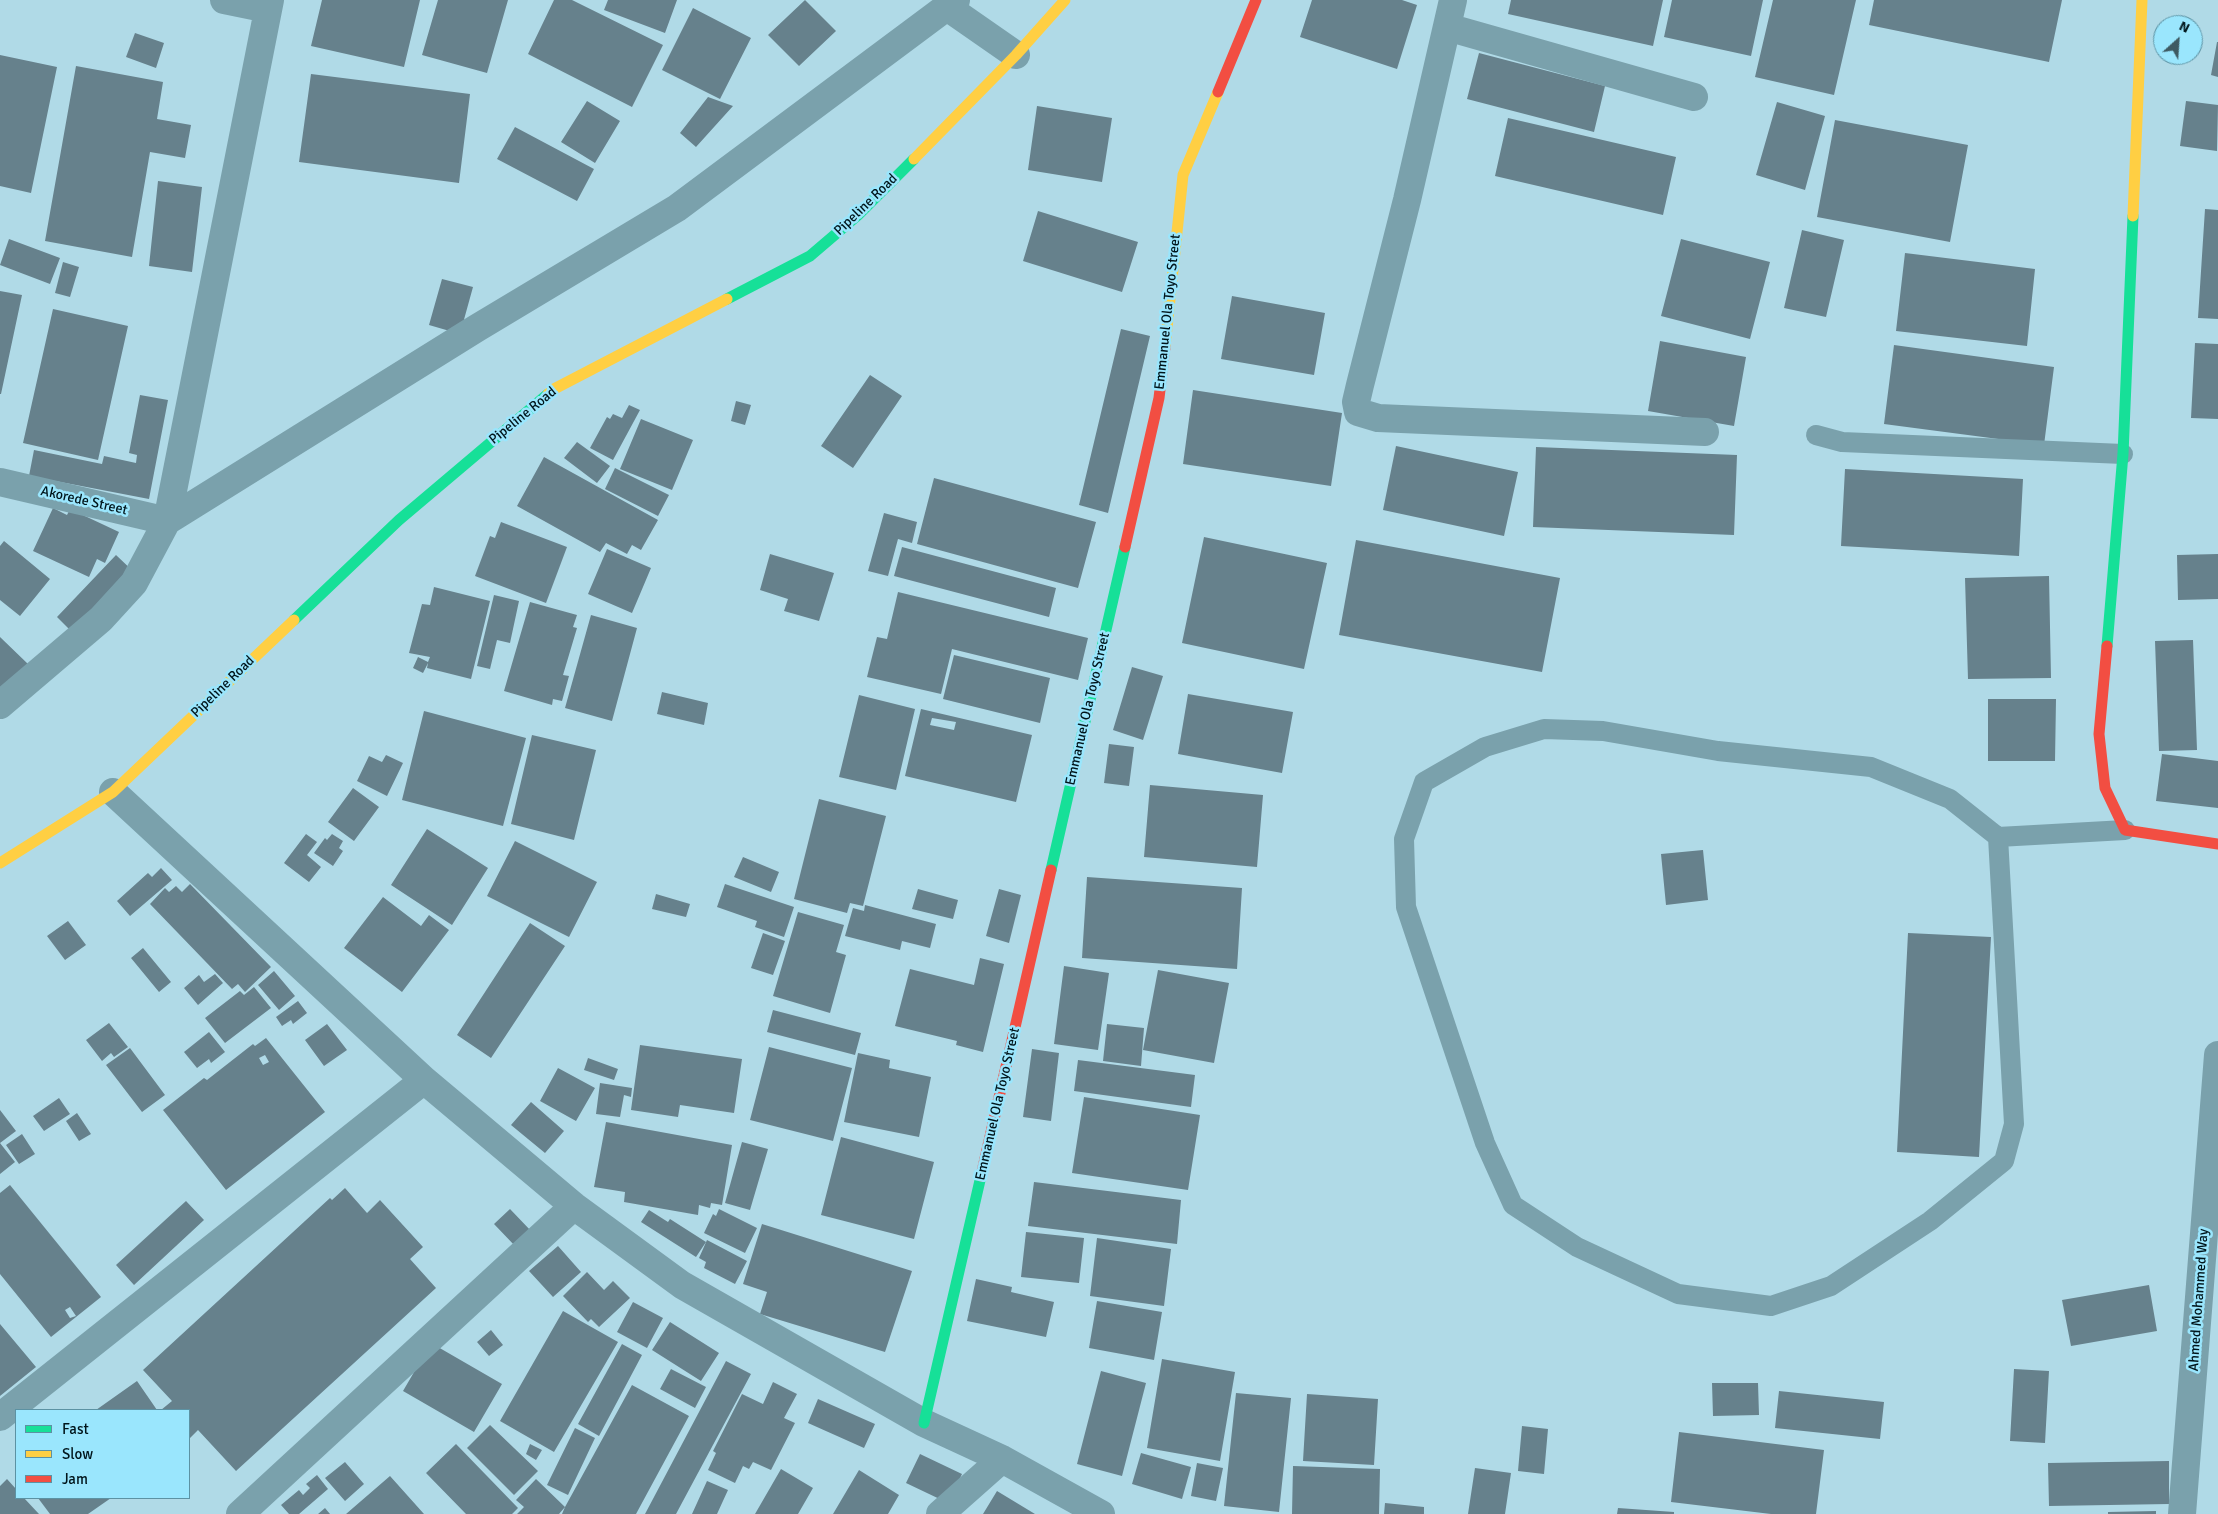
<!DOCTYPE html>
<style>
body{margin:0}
#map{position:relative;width:2218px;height:1514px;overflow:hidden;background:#b0dae7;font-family:Signika,sans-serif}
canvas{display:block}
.legend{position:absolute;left:15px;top:1409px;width:175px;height:90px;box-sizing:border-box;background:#9ae6fd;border:1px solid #5c92a3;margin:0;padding:6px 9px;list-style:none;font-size:15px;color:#00151b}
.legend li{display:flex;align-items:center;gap:10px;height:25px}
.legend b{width:25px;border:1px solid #5c92a3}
.north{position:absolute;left:2153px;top:15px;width:50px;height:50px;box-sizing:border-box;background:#9ae6fd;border:1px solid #5c92a3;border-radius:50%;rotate:26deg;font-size:14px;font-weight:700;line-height:20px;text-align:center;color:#00151b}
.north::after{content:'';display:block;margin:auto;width:18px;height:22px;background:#3e5a62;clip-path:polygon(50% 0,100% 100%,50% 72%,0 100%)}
</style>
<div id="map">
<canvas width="2218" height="1514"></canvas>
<ul class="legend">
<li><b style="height:6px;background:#16e098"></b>Fast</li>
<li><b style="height:6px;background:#ffcf43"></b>Slow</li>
<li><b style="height:6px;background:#f24e42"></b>Jam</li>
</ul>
<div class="north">N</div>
</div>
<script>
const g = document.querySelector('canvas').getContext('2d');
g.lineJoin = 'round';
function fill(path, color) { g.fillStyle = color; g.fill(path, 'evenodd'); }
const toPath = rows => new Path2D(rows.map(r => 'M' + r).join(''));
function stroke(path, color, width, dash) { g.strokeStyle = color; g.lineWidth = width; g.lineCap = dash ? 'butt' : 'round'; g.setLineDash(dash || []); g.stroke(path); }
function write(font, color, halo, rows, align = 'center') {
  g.font = font + ' Signika,sans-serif'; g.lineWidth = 5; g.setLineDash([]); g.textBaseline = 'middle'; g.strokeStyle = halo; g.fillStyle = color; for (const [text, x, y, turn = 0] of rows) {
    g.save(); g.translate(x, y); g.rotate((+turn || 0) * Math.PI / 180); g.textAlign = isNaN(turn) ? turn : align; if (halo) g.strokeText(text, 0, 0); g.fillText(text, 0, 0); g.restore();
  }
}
const building = toPath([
 [322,0,420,0,404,67,311,46],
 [438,0,508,0,487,73,422,55],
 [554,0,572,0,663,45,632,107,528,54],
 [608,0,677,0,665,33,604,10],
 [805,0,836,31,799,66,768,35],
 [1312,0,1402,0,1417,5,1397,69,1300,37],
 [1511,0,1663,0,1653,46,1508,14],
 [1672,0,1763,0,1751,56,1664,37],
 [1773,0,1856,0,1834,95,1755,77],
 [1874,0,2062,0,2049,62,1869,25],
 [693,8,751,38,720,99,662,70],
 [135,33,164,43,156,68,126,57],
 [2217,42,2218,42,2218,77,2211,75],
 [1479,53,1605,86,1594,132,1467,99],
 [0,55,57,67,31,193,0,186],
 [76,66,163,82,157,119,191,125,185,158,150,152,132,257,45,241],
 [311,74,470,94,459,183,299,162],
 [708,97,733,106,696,147,680,133],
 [587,101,620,121,595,163,561,142],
 [2186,101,2218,105,2217,151,2180,146],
 [1777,102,1825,116,1805,190,1756,175],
 [1037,106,1112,118,1102,182,1028,170],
 [1508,118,1676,157,1663,215,1495,176],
 [1835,120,1968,145,1950,242,1817,217],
 [515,127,594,169,577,201,497,159],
 [158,181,202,187,192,272,149,266],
 [2205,209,2218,210,2218,319,2198,318],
 [1038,211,1138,242,1122,292,1023,261],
 [1802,230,1844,240,1826,317,1784,308],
 [9,239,60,258,50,284,0,265],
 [1681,239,1770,262,1750,339,1661,316],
 [1905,253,2035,269,2027,346,1896,331],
 [63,262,79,267,70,297,55,293],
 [442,279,473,287,460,334,429,325],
 [0,291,22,295,1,394,0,394],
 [1232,296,1325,313,1314,375,1221,359],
 [53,309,128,326,98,460,23,443],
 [1121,329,1150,336,1108,513,1079,505],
 [1660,341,1746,357,1734,426,1648,411],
 [2195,343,2218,344,2218,419,2191,418],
 [1894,345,2054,367,2044,445,1884,424],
 [870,375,902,396,853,468,821,446],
 [1193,390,1342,413,1331,486,1183,464],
 [140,395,168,400,149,499,29,476,34,450,102,464,104,456,136,463,137,455,129,453],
 [736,401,751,405,745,425,731,421],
 [629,405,640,410,613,460,590,448,607,417,610,419,613,414,622,418],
 [641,419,693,440,672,490,620,469],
 [577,442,610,466,597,483,564,458],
 [1396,446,1518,472,1504,536,1383,510],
 [1536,447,1737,455,1734,535,1533,527],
 [544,457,658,520,641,550,632,545,627,554,606,543,600,552,517,506],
 [615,468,669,495,658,516,605,489],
 [1845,469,2023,479,2019,556,1841,546],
 [934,478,1096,522,1078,588,917,544],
 [53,508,67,515,70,509,119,532,105,563,97,559,89,577,33,551],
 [884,513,917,522,912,543,898,539,888,576,868,571],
 [501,522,567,547,546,603,475,576,490,536,495,538],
 [1204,537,1327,563,1304,669,1182,643],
 [1356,540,1560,578,1542,672,1339,635],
 [4,541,50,579,20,616,0,600,0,546],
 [902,547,1056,588,1049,617,894,576],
 [607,549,651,568,632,613,588,594],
 [770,554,834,573,819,621,784,611,788,599,760,590],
 [2218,554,2218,599,2178,600,2177,555],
 [116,555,136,574,76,636,57,617],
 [2049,576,2051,678,1968,679,1965,578],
 [434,587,490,601,471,679,427,668,428,663,423,673,413,668,418,657,428,662,430,657,409,653,422,604,430,605],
 [898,592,1088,638,1078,680,952,649,941,694,867,677,877,637,887,639],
 [494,595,519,601,510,643,497,640,490,669,477,666],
 [530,602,577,615,573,627,577,628,563,675,569,676,562,701,553,699,552,705,504,691],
 [591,615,637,628,612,721,565,708],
 [0,637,28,664,0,693],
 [2193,640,2197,750,2159,751,2155,641],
 [954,655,1050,678,1040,723,943,699],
 [1132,667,1163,676,1143,740,1113,730],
 [662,692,708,703,704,725,657,714],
 [1188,694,1293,712,1282,773,1178,754],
 [859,695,915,709,896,790,839,777],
 [1988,699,2056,699,2055,761,1988,761],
 [921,709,1032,735,1016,802,905,776],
 [932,718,956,722,954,730,930,725],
 [424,711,526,738,503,826,402,800],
 [532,735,596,750,574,840,511,824],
 [1109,744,1134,747,1129,786,1104,783],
 [2162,754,2218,761,2218,808,2156,801],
 [386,755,403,763,387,796,357,781,369,756,382,762],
 [1150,785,1263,795,1257,867,1144,857],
 [353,788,379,807,354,841,328,822],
 [819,799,886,816,863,906,850,903,847,913,794,899],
 [427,829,488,868,452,925,391,885],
 [306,834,317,842,307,855,321,867,309,882,284,863],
 [332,834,343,841,339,848,343,851,333,866,314,853,325,838,327,840],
 [515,841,597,882,569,937,487,896],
 [1703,850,1708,900,1666,905,1661,854],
 [743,857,779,872,771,892,734,877],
 [161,868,172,880,130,916,117,901,148,873,152,877],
 [1087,877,1242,888,1237,969,1082,958],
 [190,884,271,967,245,992,238,984,232,989,150,904,165,888,169,892,176,886,182,892],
 [725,884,794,907,784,937,755,927,757,921,717,907],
 [918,889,958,900,953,919,912,909],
 [999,889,1021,895,1009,943,986,936],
 [656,894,690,904,686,917,652,909],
 [383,897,421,926,429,915,449,930,402,992,344,948],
 [865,905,936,924,930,948,902,941,900,950,845,936,853,908,864,911],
 [798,912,844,925,836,952,846,955,830,1013,773,996],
 [68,921,86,945,65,960,47,936],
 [530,923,565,946,491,1058,457,1035],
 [763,933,785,941,773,975,751,968],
 [1908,933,1991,937,1979,1157,1897,1152],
 [143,948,171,982,159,992,131,958],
 [980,958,1004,964,983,1052,956,1045,957,1041,895,1026,910,969,974,985],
 [1064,966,1109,973,1098,1050,1054,1044],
 [1158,970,1229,983,1214,1063,1143,1050],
 [274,971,295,996,279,1010,258,985],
 [215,974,223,983,198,1005,184,988,199,975,204,982],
 [254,987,271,1008,225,1043,205,1018,240,991,244,995],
 [298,1001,307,1013,293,1024,291,1020,282,1026,276,1017],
 [773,1010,861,1033,855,1055,767,1032],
 [109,1023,128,1047,114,1057,111,1053,102,1061,86,1040],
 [327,1024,347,1050,324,1066,305,1040],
 [1107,1024,1144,1028,1141,1066,1103,1061],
 [209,1032,225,1052,211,1063,209,1059,197,1068,184,1052],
 [266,1038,325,1112,226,1190,163,1110,204,1078,207,1080,253,1044,255,1046],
 [265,1055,269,1062,263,1065,259,1058],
 [640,1045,742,1059,734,1113,680,1105,678,1117,631,1110],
 [769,1047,852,1068,833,1141,750,1120],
 [130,1048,165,1095,142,1112,106,1065],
 [1032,1049,1059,1053,1051,1121,1023,1117],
 [858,1053,890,1060,889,1068,931,1077,919,1137,844,1122],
 [588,1058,618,1069,614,1080,584,1070],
 [1078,1060,1195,1075,1191,1107,1074,1091],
 [558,1068,595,1088,576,1121,540,1101],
 [600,1083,632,1088,631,1097,624,1095,620,1117,596,1114],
 [1084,1097,1200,1115,1188,1190,1072,1173],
 [59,1098,70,1114,44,1131,33,1116],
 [531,1102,564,1131,545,1153,511,1125],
 [0,1110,16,1131,0,1143],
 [77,1113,91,1134,79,1141,66,1121],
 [606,1122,732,1145,722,1205,711,1203,710,1208,699,1205,698,1215,624,1202,625,1192,594,1187],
 [22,1134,35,1154,19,1164,6,1145],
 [841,1137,934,1162,914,1239,821,1215],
 [742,1142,768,1149,750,1210,725,1203],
 [0,1143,15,1162,0,1174],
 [1034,1182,1181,1200,1177,1244,1028,1226],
 [10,1185,101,1297,51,1337,0,1274,0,1193],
 [70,1307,76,1316,70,1318,65,1310],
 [345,1188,367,1213,380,1200,423,1247,410,1259,436,1288,236,1471,198,1430,189,1439,189,1410,161,1410,172,1401,143,1370,330,1198,332,1200],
 [186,1201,204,1220,134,1285,116,1265],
 [510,1209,532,1232,516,1247,494,1224],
 [719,1209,757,1228,745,1253,704,1233,713,1214,716,1216],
 [649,1210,668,1222,670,1219,706,1242,696,1257,641,1222],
 [762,1224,912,1271,885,1352,760,1314,767,1292,743,1284],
 [1026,1232,1084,1238,1079,1283,1021,1277],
 [1097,1238,1171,1249,1164,1306,1090,1296],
 [707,1240,747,1261,735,1284,704,1268,706,1262,699,1258],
 [558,1246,581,1272,553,1297,529,1271],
 [587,1272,604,1290,613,1281,630,1298,599,1327,591,1319,588,1322,563,1296],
 [976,1279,1012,1287,1011,1292,1054,1302,1046,1337,967,1321],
 [2149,1285,2157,1331,2071,1346,2062,1300],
 [1097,1301,1162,1312,1154,1360,1089,1348],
 [633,1302,663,1318,647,1348,617,1332],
 [563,1311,618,1342,554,1452,500,1421],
 [670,1322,719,1353,701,1381,652,1350],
 [0,1324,36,1367,0,1396],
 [491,1330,503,1345,489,1356,477,1342],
 [431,1343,502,1384,474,1432,403,1391],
 [622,1344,642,1355,599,1436,578,1424],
 [1162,1359,1235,1372,1220,1461,1147,1448],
 [726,1361,751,1374,676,1514,645,1514],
 [671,1369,706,1387,695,1408,660,1389],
 [2014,1369,2049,1371,2045,1443,2010,1441],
 [1101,1371,1146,1383,1122,1476,1077,1464],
 [137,1381,157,1410,96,1410],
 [773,1382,797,1394,784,1418,795,1423,771,1470,753,1462,749,1469,743,1466,735,1483,708,1470,716,1453,713,1451,742,1394,763,1404],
 [1712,1383,1758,1383,1759,1415,1713,1416],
 [632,1385,689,1416,636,1514,562,1514,565,1507,559,1514,517,1514,524,1507,516,1500,536,1479,565,1507],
 [1779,1391,1884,1402,1880,1439,1775,1428],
 [1236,1393,1291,1398,1279,1512,1224,1506],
 [1307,1394,1378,1399,1374,1465,1303,1461],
 [818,1399,875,1424,864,1448,808,1423],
 [490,1425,538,1471,514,1495,467,1448],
 [1522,1426,1548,1429,1544,1474,1518,1471],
 [575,1428,595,1438,568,1495,547,1485],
 [1679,1432,1824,1450,1816,1514,1771,1514,1671,1502],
 [456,1444,518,1508,512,1514,466,1514,426,1473],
 [530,1444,542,1450,536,1460,526,1454],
 [1141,1453,1191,1467,1182,1499,1132,1484],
 [920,1454,962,1474,948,1503,906,1483],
 [2169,1461,2169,1504,2049,1506,2048,1463],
 [345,1462,364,1484,345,1501,325,1478],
 [1197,1463,1223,1468,1216,1501,1191,1496],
 [1293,1466,1380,1469,1379,1514,1292,1514],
 [1475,1468,1511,1473,1505,1514,1468,1514],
 [781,1469,813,1488,798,1514,755,1514],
 [859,1470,899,1495,888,1514,833,1514],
 [317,1475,328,1489,299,1514,289,1514,281,1505,299,1490,303,1495,310,1488,306,1484],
 [390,1476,424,1514,346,1514],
 [7,1479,16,1489,16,1498,24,1498,39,1514,0,1514,0,1486],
 [707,1481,728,1490,717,1514,692,1514],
 [997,1491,1035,1514,983,1514],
 [38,1498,111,1498,88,1514,50,1514],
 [1385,1503,1424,1507,1424,1514,1384,1514],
 [325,1508,330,1514,318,1514],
 [1618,1508,1674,1512,1674,1514,1617,1514],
 [2156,1511,2156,1514,2108,1514,2108,1512]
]);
const lane = toPath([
 [1816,435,1842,442,2123,454],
 [1998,837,2014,1124,2004,1161,1930,1221,1831,1286,1771,1306,1678,1294,1577,1247,1513,1205,1485,1143,1406,907,1404,839,1424,782,1485,747,1544,729,1603,731,1718,751,1871,767,1950,799,1998,837,2125,830]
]);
const street = toPath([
 [224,0,268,9],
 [1453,0,1407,200,1360,385,1356,402,1358,412,1378,418,1705,432],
 [947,7,1016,55],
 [1447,27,1694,97],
 [0,482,167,521],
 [167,521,477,328,677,208,956,0],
 [0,705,101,619,134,583,167,521,270,0],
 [113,792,424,1080,574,1206,682,1285,924,1423,1002,1459,1101,1514],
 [0,1417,424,1080],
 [240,1514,574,1206],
 [940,1514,1002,1459],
 [2182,1514,2218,1055]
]);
const fast = toPath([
 [727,299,810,256,858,215,914,159],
 [294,620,399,520,548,394],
 [2107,646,2123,454,2133,216],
 [1051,870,1125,547],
 [924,1423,981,1176]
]);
const slow = toPath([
 [914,159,1016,55,1065,0],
 [2133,216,2142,0],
 [1165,347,1183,175,1218,92],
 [548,394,554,389,727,299],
 [0,863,113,792,294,620]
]);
const jam = toPath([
 [1218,92,1256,0],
 [1125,547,1159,398,1165,347],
 [2107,646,2099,734,2105,788,2125,830,2218,844],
 [981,1176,1051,870]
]);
const streetNames = [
 ["Pipeline Road",866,205,-44],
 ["Emmanuel Ola Toyo Street",1168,312,-84],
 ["Pipeline Road",523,416,-39],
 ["Akorede Street",84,501,13],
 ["Pipeline Road",223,687,-44],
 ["Emmanuel Ola Toyo Street",1088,709,-77],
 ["Emmanuel Ola Toyo Street",998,1104,-77],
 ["Ahmed Mohammed Way",2199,1300,-86]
];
fill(building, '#66818c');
stroke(lane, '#7aa1ac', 20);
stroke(street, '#7aa1ac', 28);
stroke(fast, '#16e098', 11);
stroke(slow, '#ffcf43', 11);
stroke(jam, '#f24e42', 11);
write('14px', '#00151b', '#9ae6fd', streetNames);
</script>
